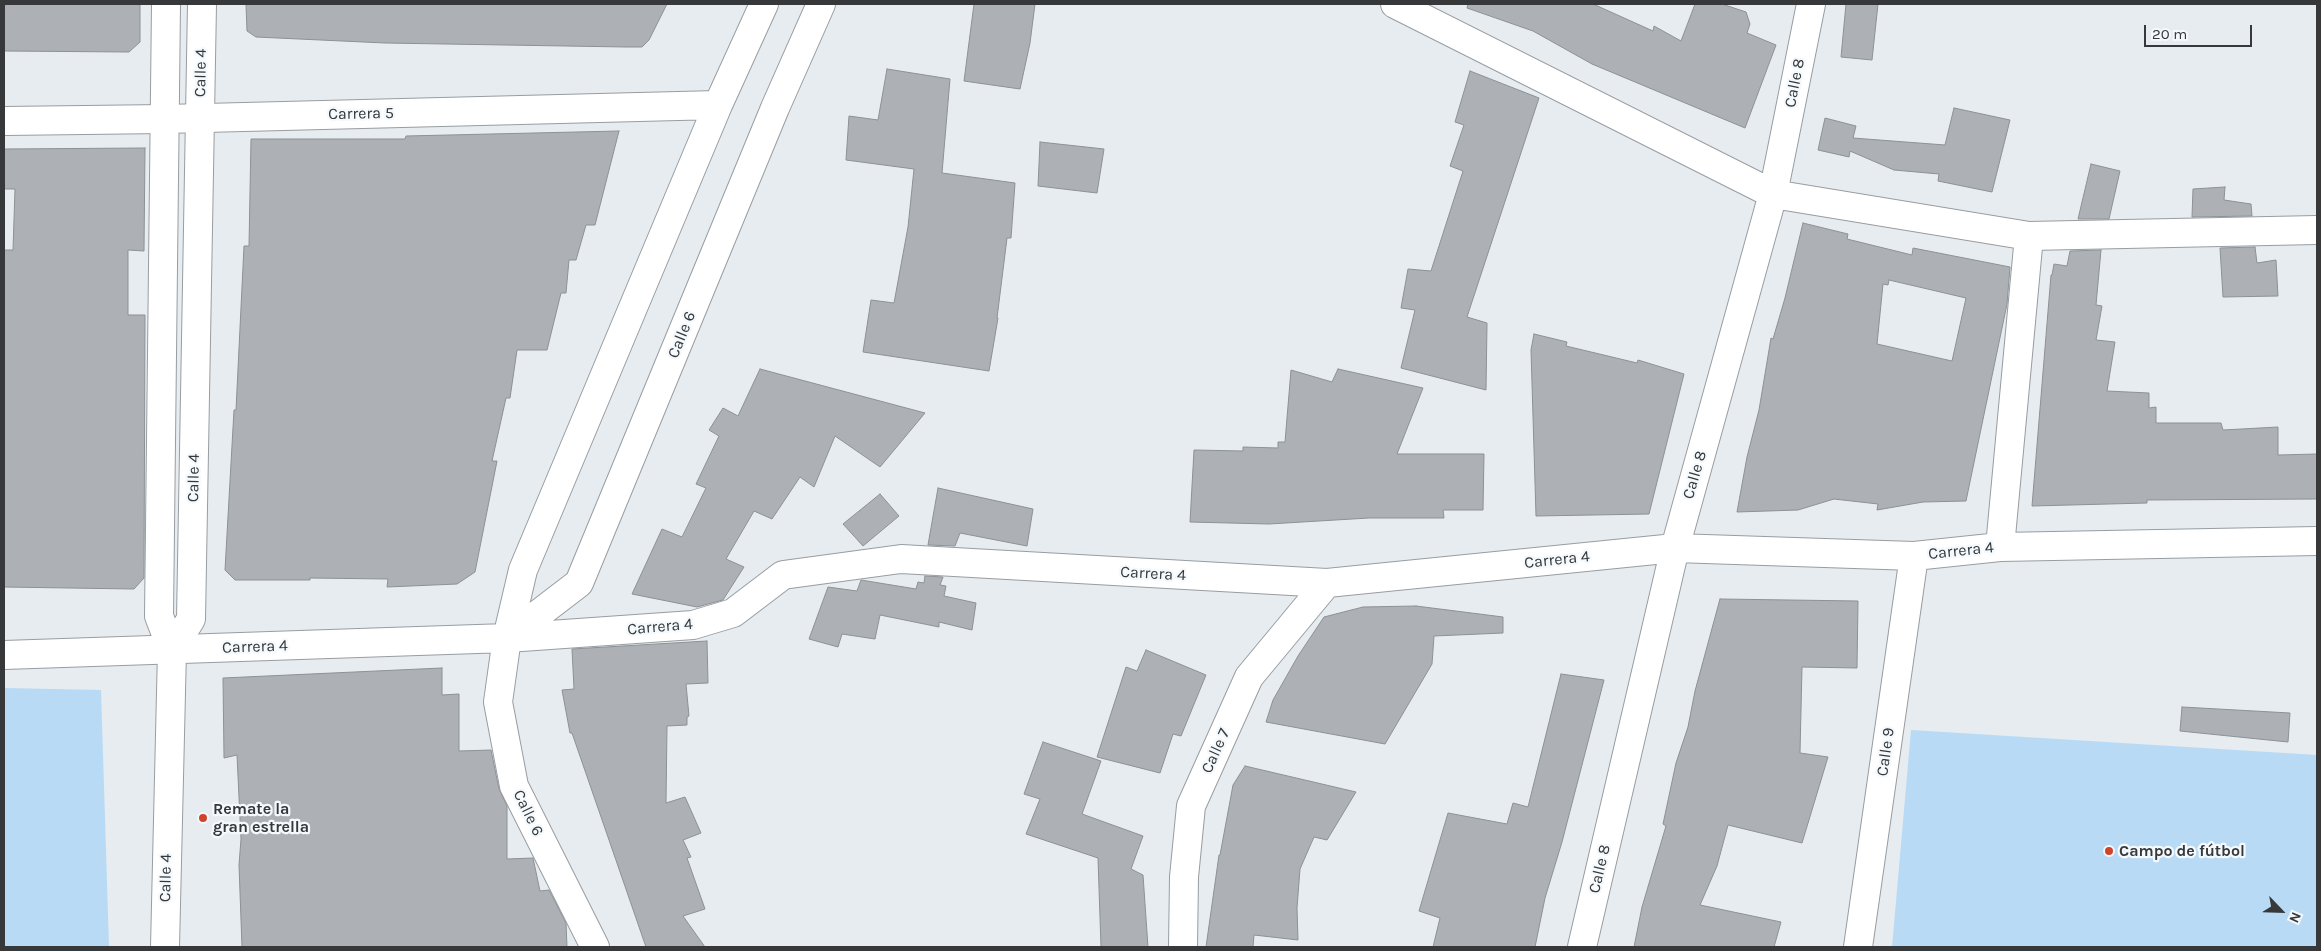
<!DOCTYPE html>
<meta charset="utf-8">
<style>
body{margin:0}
#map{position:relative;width:2321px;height:951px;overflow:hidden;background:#e6ecf0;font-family:Karla,sans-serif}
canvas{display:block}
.frame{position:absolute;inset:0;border:5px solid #363839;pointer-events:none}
.north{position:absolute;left:2256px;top:886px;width:50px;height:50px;-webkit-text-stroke:4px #f4f9fd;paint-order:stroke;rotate:114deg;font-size:14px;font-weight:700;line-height:20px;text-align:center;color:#363839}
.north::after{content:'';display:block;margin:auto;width:18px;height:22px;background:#363839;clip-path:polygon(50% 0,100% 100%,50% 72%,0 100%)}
.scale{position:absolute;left:2144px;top:25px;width:108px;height:22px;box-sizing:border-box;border:2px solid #363839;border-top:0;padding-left:6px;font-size:15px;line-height:18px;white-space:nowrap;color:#363839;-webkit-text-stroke:4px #f4f9fd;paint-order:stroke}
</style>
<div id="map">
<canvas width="2321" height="951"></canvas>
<div class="frame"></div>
<div class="north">N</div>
<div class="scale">20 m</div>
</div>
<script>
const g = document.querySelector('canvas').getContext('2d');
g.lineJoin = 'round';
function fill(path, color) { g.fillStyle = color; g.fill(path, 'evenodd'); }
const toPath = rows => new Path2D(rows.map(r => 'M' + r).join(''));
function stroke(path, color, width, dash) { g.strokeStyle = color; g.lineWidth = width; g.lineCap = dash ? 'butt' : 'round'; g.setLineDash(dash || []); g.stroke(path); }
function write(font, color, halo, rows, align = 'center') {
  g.font = font + ' Karla,sans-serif'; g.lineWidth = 4.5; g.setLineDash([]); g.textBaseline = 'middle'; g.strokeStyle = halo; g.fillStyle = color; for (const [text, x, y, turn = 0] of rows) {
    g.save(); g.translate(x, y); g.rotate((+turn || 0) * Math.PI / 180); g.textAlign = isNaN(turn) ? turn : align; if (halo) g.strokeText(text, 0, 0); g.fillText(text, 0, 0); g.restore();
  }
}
const green = toPath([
 [4,688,101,690,109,947,4,947],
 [1911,730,2317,755,2317,947,1892,947]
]);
const building = toPath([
 [4,4,140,4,140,42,129,52,4,51,4,4],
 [246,4,667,4,649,40,642,47,626,47,385,43,256,37,247,31,246,4],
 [974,4,1035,4,1030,43,1020,89,964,81,974,4],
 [1468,4,1593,4,1653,31,1654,26,1681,41,1695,4,1722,4,1746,12,1750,24,1747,33,1776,45,1745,128,1592,64,1533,31,1467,8,1468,4],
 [1846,4,1878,4,1872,60,1841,57,1846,4],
 [887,69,950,79,942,173,1015,183,1011,238,1007,238,997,318,998,318,989,371,863,352,871,300,894,303,908,227,914,169,846,160,849,116,878,120,887,69],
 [1470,71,1539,98,1467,317,1487,323,1486,390,1401,368,1415,310,1401,308,1408,269,1431,271,1463,171,1450,166,1464,125,1455,122,1470,71],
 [1954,108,2010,120,1992,192,1938,181,1939,174,1894,170,1850,151,1849,157,1818,150,1825,118,1856,126,1853,138,1945,145,1954,108],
 [619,131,595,225,586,225,576,260,569,260,566,293,561,293,547,350,517,350,510,398,506,398,492,461,497,461,475,572,457,584,387,587,388,579,310,578,310,580,235,580,225,570,234,410,236,410,244,246,249,246,251,139,405,139,406,136,619,131],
 [1040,142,1104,149,1097,193,1038,186,1040,142],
 [145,148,144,251,128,250,128,315,145,315,144,578,134,589,4,587,4,250,13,250,15,189,4,189,4,149,145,148],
 [2091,164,2120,171,2109,219,2078,219,2091,164],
 [2225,187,2224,200,2251,204,2252,216,2192,217,2193,189,2225,187],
 [1803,223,1848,234,1847,239,1912,255,1913,248,2010,267,2007,304,1966,501,1923,502,1877,510,1878,504,1834,499,1798,510,1737,512,1747,457,1759,410,1771,338,1773,339,1785,298,1803,223],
 [1889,280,1966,298,1952,361,1877,344,1883,284,1888,285,1889,280],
 [2255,247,2257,263,2276,260,2278,296,2223,297,2220,248,2255,247],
 [2101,250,2096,305,2102,306,2096,340,2115,342,2107,391,2149,393,2149,408,2156,407,2156,423,2221,423,2223,430,2278,427,2278,455,2317,454,2317,499,2147,500,2147,503,2032,506,2051,275,2052,275,2054,264,2067,266,2070,251,2101,250],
 [1534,334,1567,342,1566,346,1637,363,1638,360,1684,374,1649,514,1536,516,1531,350,1534,334],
 [760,369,925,413,880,467,835,436,814,487,800,477,772,519,754,511,726,559,744,567,723,600,697,607,632,594,662,529,682,537,706,488,696,484,719,436,709,430,723,408,738,416,760,369],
 [1338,369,1423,388,1397,454,1484,454,1483,510,1443,510,1444,518,1369,518,1269,524,1190,522,1194,450,1243,451,1243,447,1278,448,1278,442,1285,442,1291,370,1332,382,1338,369],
 [938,488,1033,509,1027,546,960,533,955,546,928,545,938,488],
 [880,494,899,516,863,546,843,524,880,494],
 [925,576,943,577,940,585,946,586,944,596,976,603,972,630,939,622,939,627,880,615,875,639,842,634,838,647,809,639,828,587,857,591,861,580,916,589,918,582,924,583,925,576],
 [1720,599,1858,601,1857,668,1802,667,1800,753,1828,757,1802,843,1728,825,1717,866,1700,905,1781,922,1774,947,1634,947,1642,907,1666,826,1663,824,1676,763,1688,727,1695,691,1720,599],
 [1416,606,1503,617,1503,633,1434,636,1432,664,1385,744,1266,722,1273,700,1298,656,1324,617,1363,607,1416,606],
 [707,641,708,683,686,684,689,716,687,717,687,725,667,726,666,803,685,797,701,833,683,840,691,857,687,858,705,909,683,916,705,947,646,947,572,733,570,733,562,690,574,689,572,649,707,641],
 [1146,650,1206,675,1181,736,1173,734,1160,773,1097,757,1126,667,1137,671,1146,650],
 [442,668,442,695,459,694,459,751,491,750,499,789,507,806,507,859,533,858,540,891,549,890,566,923,567,947,242,947,239,865,241,839,237,755,224,758,223,678,442,668],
 [1561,674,1604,680,1562,842,1545,898,1535,947,1433,947,1440,918,1419,911,1448,813,1507,824,1513,803,1528,807,1561,674],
 [2182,707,2290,713,2288,742,2180,731,2182,707],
 [1043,742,1101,761,1082,814,1143,836,1131,869,1143,875,1148,947,1101,947,1098,858,1026,834,1040,799,1024,794,1043,742],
 [1245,766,1356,792,1327,840,1314,837,1300,869,1297,908,1298,940,1254,935,1253,947,1206,947,1219,855,1220,855,1233,785,1245,766]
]);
const street = toPath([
 [1395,4,1773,194,2029,236,2317,230],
 [4,121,165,119,718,105],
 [2000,547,2029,236],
 [507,638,579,583,775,108,821,4],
 [4,655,507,638,693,625,733,613,783,575,901,559,1327,583,1675,548,1914,556,2000,547,2317,541],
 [595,947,514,786,498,702,507,638,523,570,718,105,764,4],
 [1183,947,1184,877,1191,806,1249,677,1327,583],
 [1582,947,1675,548,1773,194,1811,4],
 [1858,947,1914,556]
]);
const secondary = toPath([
 [166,4,159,616,172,650],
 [165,947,172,650,191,619,202,4]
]);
const markers = [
 [203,818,5,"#d0442c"],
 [2109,851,5,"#d0442c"]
];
const streetNames = [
 ["Calle 4",201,73,-89],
 ["Calle 8",1795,83,-79],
 ["Carrera 5",361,114,-1],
 ["Calle 6",682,335,-68],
 ["Calle 8",1695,475,-74],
 ["Calle 4",194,478,-89],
 ["Carrera 4",1961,551,-6],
 ["Carrera 4",1557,560,-6],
 ["Carrera 4",1153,574,3],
 ["Carrera 4",660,627,-5],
 ["Carrera 4",255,647,-2],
 ["Calle 7",1216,751,-66],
 ["Calle 9",1886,752,-82],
 ["Calle 6",528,813,64],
 ["Calle 8",1600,869,-77],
 ["Calle 4",166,878,-89]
];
const poiNames = [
 ["Remate la",213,809],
 ["gran estrella",213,827],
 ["Campo de fútbol",2119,851]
];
fill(green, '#b8daf5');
fill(building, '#adb1b6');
stroke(building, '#8c9194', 1);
stroke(street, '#989da1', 30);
stroke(secondary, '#989da1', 30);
stroke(street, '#fff', 28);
stroke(secondary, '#fff', 28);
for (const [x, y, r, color] of markers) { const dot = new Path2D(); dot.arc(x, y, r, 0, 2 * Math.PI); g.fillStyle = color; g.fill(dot); stroke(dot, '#f4f9fd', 2); }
write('16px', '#363839', '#f4f9fd', streetNames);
write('bold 16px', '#363839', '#f4f9fd', poiNames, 'left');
</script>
